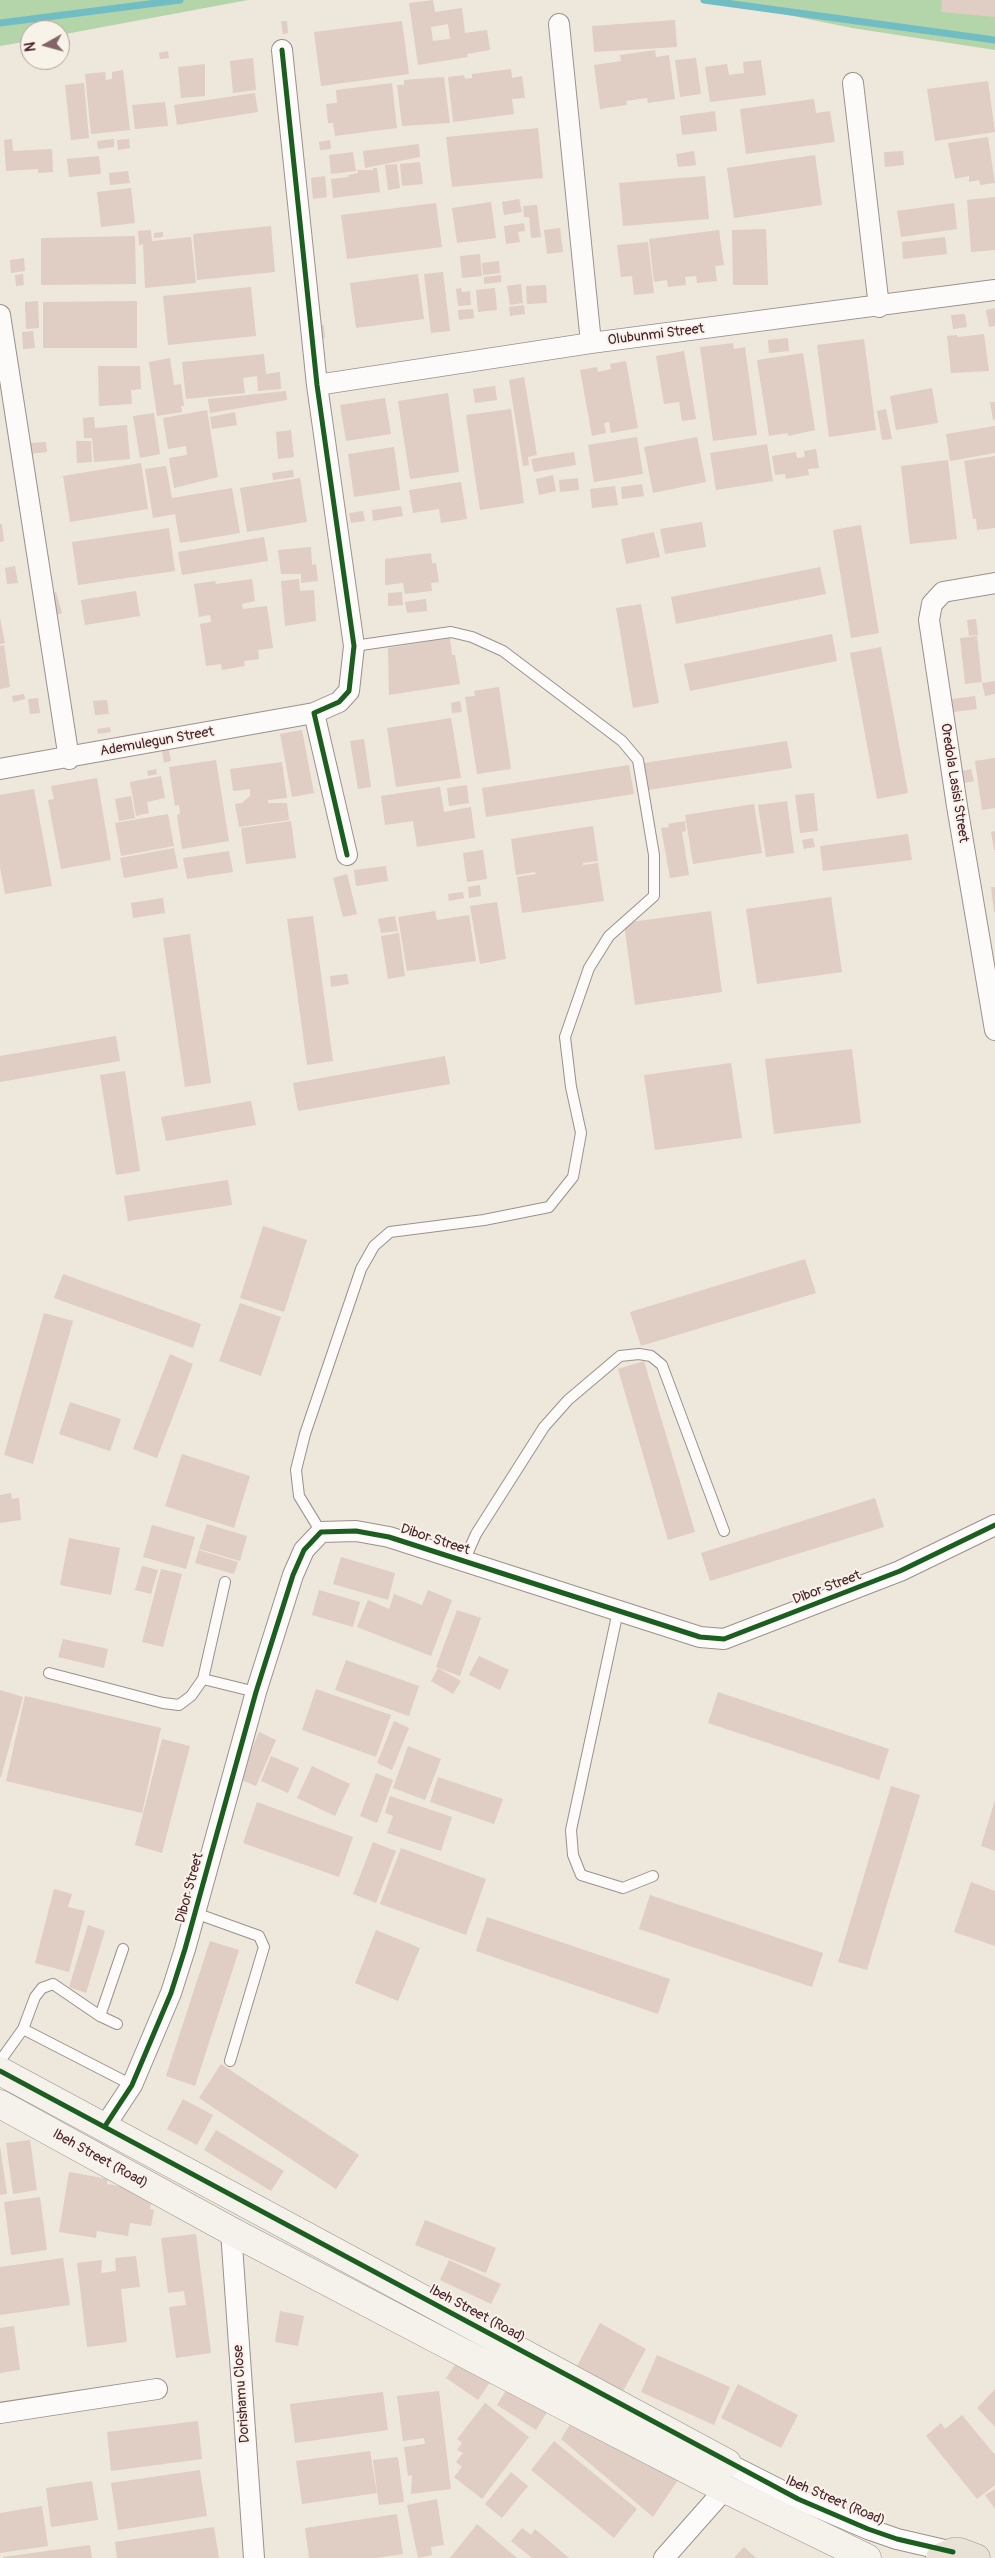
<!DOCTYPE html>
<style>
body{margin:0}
#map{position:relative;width:995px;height:2558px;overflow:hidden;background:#eee7dc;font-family:Pangolin,sans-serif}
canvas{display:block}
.north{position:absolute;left:20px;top:20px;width:50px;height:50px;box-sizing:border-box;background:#f7f3e8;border:1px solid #b29e9c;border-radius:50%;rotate:263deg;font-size:14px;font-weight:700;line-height:20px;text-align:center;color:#4a1f2b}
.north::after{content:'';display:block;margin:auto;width:18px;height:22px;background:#836569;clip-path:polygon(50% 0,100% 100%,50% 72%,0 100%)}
</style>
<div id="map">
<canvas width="995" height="2558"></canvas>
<div class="north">N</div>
</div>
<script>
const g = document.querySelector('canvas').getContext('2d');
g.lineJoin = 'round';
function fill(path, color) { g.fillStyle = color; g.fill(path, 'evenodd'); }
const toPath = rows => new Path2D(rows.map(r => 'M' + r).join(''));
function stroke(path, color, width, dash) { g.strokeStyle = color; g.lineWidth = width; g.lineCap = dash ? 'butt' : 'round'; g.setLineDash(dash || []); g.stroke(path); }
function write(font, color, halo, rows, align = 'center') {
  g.font = font + ' Pangolin,sans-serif'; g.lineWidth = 4; g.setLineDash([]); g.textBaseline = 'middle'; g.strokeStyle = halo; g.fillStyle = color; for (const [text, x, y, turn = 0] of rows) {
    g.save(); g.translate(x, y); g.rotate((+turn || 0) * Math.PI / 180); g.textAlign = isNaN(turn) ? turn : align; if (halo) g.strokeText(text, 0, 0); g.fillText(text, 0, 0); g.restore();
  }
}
const green = toPath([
 [0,0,248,0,60,35,60,30,30,30,30,41,0,46],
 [714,0,995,0,995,50,852,28]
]);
const stream = toPath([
 [704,0,995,40],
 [0,23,180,0]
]);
const building = toPath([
 [433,0,435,12,462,8,465,33,487,30,490,50,467,54,468,57,418,65,409,3],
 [448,24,450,39,433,41,431,27],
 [942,0,995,0,995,17,941,12],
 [675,20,677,47,594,52,592,26],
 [281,21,287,21,288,33,283,34],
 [402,21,409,74,321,86,314,32],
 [655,50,656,57,669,55,675,99,648,103,647,98,626,101,627,105,600,109,594,65,621,61,620,55],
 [168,51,169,58,160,59,159,53],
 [253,58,256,90,233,93,230,61],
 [696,58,701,94,680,97,675,60],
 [761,60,766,95,710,102,705,67,727,64,729,75,744,73,743,62],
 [205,64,205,96,181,98,178,67],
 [511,69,512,78,522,76,525,98,512,99,514,114,453,122,448,77,464,75,465,79,472,78,472,74],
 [123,70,130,130,91,134,85,74,105,72,106,80,112,79,112,72],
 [444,77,450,123,402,126,397,85,404,85,404,80],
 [988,81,995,132,935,141,927,89],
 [84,83,89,138,71,140,65,85],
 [392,83,397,128,335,136,333,123,328,123,326,104,337,103,336,90],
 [255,93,258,112,177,125,174,105],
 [814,99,816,113,830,111,835,142,746,154,740,109],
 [165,102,168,126,135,129,132,105],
 [715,111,717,131,682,135,680,116],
 [538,128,543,178,452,187,446,137],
 [988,137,995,183,980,185,979,180,969,182,969,176,955,179,948,143],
 [12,139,13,151,52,149,53,172,38,173,38,169,6,171,4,140],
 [114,139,114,147,98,149,97,141],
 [129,139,130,148,118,150,117,140],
 [330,140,331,149,320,150,319,142],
 [419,144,420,157,365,168,363,151],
 [694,151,696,165,678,167,676,154],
 [903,151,904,165,885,167,884,152],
 [353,152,356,171,331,174,329,155],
 [815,155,822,205,734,218,727,168],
 [99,156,101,174,69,177,67,159],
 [420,162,423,184,402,186,400,164],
 [397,164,400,188,388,190,385,165],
 [373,168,377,168,380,192,333,198,331,179,348,177,348,175,358,173,357,170,373,170],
 [128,171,130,183,110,185,109,173],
 [325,176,327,197,313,199,311,178],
 [705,176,709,219,623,226,619,183],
 [131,188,135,223,101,227,97,192],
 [995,197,995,250,971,252,967,200],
 [519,199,522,212,504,215,502,202],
 [491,202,496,238,457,243,452,208],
 [436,203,442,247,347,259,341,215],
 [954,203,957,229,901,237,897,211],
 [537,205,541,237,531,238,529,217,524,217,523,206],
 [524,223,525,231,518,232,520,242,506,244,504,226],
 [271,226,275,272,197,280,193,234],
 [560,228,563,252,547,254,544,230],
 [766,229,768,285,733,285,732,230],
 [151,230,152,241,191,237,196,283,145,288,143,244,139,245,138,231],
 [719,230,724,265,715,266,717,281,697,283,696,276,685,277,686,285,668,287,667,280,654,282,649,239],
 [163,232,163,237,154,238,154,233],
 [135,236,136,284,41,285,41,238],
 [945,237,947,254,903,259,902,242],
 [648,242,654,293,634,295,632,276,621,277,617,245],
 [480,254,482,276,462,278,460,256],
 [24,258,25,271,11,273,10,260],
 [499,261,500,273,483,275,482,263],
 [443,272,450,331,431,333,424,274],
 [23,274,24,285,16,286,15,275],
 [418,274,424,319,356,328,350,283],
 [501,275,501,282,484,284,484,277],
 [521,284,523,303,510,305,507,286],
 [546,285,547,303,527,304,526,286],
 [251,287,256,336,168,345,163,296],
 [461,288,462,292,470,291,471,305,458,306,456,289],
 [495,288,497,310,478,312,476,290],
 [38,301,39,328,26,329,25,302],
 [137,301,137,348,43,348,43,302],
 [524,305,525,314,510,316,509,307],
 [995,308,995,326,989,327,986,310],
 [473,309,474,318,459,320,458,310],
 [965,314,967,327,953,329,951,315],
 [324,325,325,338,319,339,317,326],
 [33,331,35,348,23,349,22,332],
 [984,334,989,371,951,373,947,336,957,335,958,337],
 [788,338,789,351,769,353,768,340],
 [864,339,876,430,829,437,817,345],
 [733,343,734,349,745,347,757,435,713,441,700,347],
 [684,351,696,419,682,421,679,402,664,404,656,356],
 [803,353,815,430,788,436,788,433,769,436,757,360],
 [264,354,266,374,280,372,281,389,258,391,257,376,243,378,245,393,186,399,182,362],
 [170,358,174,385,181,384,184,406,181,406,182,412,157,416,149,362],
 [626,361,638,428,611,433,609,422,604,423,606,433,592,436,580,370,597,367,598,372,611,369,610,364],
 [98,366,140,366,141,389,131,390,132,404,99,406],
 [524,377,537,455,528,457,529,465,523,466,509,380],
 [495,386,497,400,475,403,473,389],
 [932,388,938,423,896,430,890,396],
 [286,391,287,400,210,413,208,399],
 [448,393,459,472,410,479,398,401],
 [385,398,391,434,346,441,340,405],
 [990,402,995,402,995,419,993,420],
 [511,409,524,503,480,510,466,415],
 [886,409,892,439,882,440,877,411],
 [207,410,218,477,174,488,169,458,187,455,186,446,168,449,163,418],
 [235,412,237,425,212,429,210,417],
 [154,413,160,454,140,458,133,416],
 [94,417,95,428,127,425,130,459,94,462,92,438,84,438,83,418],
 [995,426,995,453,950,461,946,434],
 [291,430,294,457,278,459,276,432],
 [637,437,643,474,594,482,588,445],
 [697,437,706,482,653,493,644,447],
 [76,441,91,441,92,462,77,463],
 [46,442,47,452,30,454,30,443],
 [767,444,773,481,716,490,710,453],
 [394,447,400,490,354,497,348,454],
 [816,449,819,468,808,469,809,475,786,479,785,474,775,475,772,456,796,452,797,458,805,457,804,451],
 [574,452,576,465,534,472,531,459],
 [995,456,995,528,977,530,976,519,973,519,964,461],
 [948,460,957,539,910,544,901,466],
 [141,463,148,509,70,522,63,476],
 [166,466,172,498,232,488,240,533,180,543,175,514,153,518,145,469],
 [293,470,294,477,273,480,272,473],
 [553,475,556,491,539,495,536,479],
 [300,478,307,522,247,532,240,488],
 [578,478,579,490,560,492,559,480],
 [461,482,467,519,441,523,439,509,413,513,409,490],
 [642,484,644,496,622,499,621,487],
 [615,486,618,505,592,508,590,489],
 [401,506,403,516,373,521,372,510],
 [363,511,365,521,351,523,349,513],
 [702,522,706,547,665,554,660,529],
 [0,524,2,524,4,541,0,542],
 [861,525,879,633,851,638,833,530],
 [169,528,175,571,78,585,72,542],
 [654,532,660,557,626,564,621,539],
 [264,537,268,561,182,575,178,552],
 [311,547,312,565,316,564,318,581,301,583,301,574,281,574,278,550],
 [431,553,432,563,436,563,439,582,431,583,432,591,405,594,403,583,385,585,385,559],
 [15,566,18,583,7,584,5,568],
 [820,567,826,594,676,624,671,597],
 [252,579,255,601,242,604,243,609,267,606,273,648,258,650,259,659,244,661,245,666,222,670,221,664,206,666,200,624,211,622,210,615,199,617,194,584,215,581,216,584],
 [299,579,300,591,314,590,316,621,285,626,281,581],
 [136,591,140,616,85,625,81,600],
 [56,592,62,613,53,616,46,595],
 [402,592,403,605,388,606,388,593],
 [426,599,427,611,407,613,405,602],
 [641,604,659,703,633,708,616,608],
 [0,618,5,643,0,644],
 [976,619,978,635,969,636,967,620],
 [832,634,837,661,690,691,684,664],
 [977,636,982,682,965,684,960,638],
 [450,638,452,655,455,655,460,684,389,695,388,648],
 [4,645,10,687,0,689,0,646],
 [881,647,908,793,877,799,850,653],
 [995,681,995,694,985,696,982,683],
 [499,687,511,769,477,774,465,697,475,696,474,691],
 [24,694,25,699,13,702,12,696],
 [975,696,977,709,953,712,952,699],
 [38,698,40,713,30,714,28,699],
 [107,700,109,714,95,715,93,701],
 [460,701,462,712,452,713,451,703],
 [451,718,461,778,396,787,387,728],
 [110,727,111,732,98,734,97,729],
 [302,730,314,793,292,797,280,734],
 [364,739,371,787,358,789,350,741],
 [787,741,792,768,648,790,644,763],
 [169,750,171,761,164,763,162,751],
 [995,758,995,808,982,810,975,761],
 [216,760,229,841,182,849,177,815,180,814,179,805,175,806,169,767],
 [282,762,287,798,268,800,268,803,287,803,289,820,239,827,235,804,242,803,250,796,250,789,233,791,230,769],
 [629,765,634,794,486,817,482,788],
 [156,769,157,774,148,776,147,771],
 [971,769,974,781,957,785,954,773],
 [161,776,165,798,147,802,149,813,136,816,130,782],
 [97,778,111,860,61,869,48,800,54,799,51,786],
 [467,785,469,803,449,806,447,788],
 [440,787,444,812,471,807,475,838,417,847,413,821,385,825,381,796],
 [34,789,52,886,5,894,0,867,0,795],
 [814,793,818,831,800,833,795,795],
 [131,796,135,818,119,821,115,799],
 [787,801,794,853,766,857,758,805],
 [754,804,762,853,693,864,685,815],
 [168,814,174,846,121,856,115,823],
 [291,821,296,858,246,864,241,828],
 [685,821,686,831,682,832,689,875,670,878,661,828,669,827,668,824],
 [593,826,598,861,583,863,583,865,598,863,604,901,522,913,517,877,536,874,535,872,516,875,511,839],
 [995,831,995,850,994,850,991,832],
 [908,834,912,860,823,871,820,846],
 [813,838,815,847,804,849,802,840],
 [174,848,178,868,124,878,120,858],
 [483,850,487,879,467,882,463,853],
 [229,851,233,872,187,879,183,858],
 [386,866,388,881,356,886,354,870],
 [347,874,357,914,343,917,333,878],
 [480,885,481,896,469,898,468,887],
 [991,887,995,887,995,912,994,912],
 [463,892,464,898,449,901,448,894],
 [831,897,842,972,757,984,746,909],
 [163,898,165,913,133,918,131,903],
 [497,902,506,959,480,964,470,906],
 [435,911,437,920,469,915,476,961,407,971,398,917],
 [711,911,722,992,635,1005,624,923],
 [313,916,333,1061,307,1065,287,919],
 [395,916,398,931,381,933,378,919],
 [399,933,405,976,388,979,381,936],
 [190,934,211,1083,185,1087,163,938],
 [347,974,349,984,331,987,330,976],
 [116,1036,120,1061,0,1082,0,1056],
 [852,1049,861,1123,774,1134,765,1059],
 [445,1056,450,1084,298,1111,293,1083],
 [731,1063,742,1138,655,1150,644,1075],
 [125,1071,140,1171,116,1175,100,1075],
 [251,1101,256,1125,166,1141,161,1117],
 [228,1180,232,1205,128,1221,124,1196],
 [263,1226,307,1240,284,1312,240,1298],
 [805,1259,816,1293,641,1346,630,1312],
 [63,1274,201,1324,193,1348,54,1298],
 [240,1303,281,1317,261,1376,219,1361],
 [44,1313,73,1321,33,1464,4,1455],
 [170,1354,193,1364,157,1458,133,1449],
 [644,1361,695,1532,668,1540,618,1369],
 [70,1402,121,1419,110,1451,59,1434],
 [182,1454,250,1476,234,1528,165,1506],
 [11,1493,12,1499,19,1498,21,1520,0,1523,0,1495],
 [875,1498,884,1527,710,1581,701,1553],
 [207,1524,247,1536,240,1561,199,1549],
 [152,1525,195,1537,186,1569,143,1557],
 [69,1538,120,1548,111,1595,60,1585],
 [199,1550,238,1562,234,1574,195,1563],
 [341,1557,395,1573,388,1600,333,1584],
 [142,1566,158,1570,151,1594,135,1590],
 [161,1569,182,1574,163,1647,142,1642],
 [319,1590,360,1602,353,1627,312,1615],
 [428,1590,452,1600,431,1656,357,1627,368,1600,389,1609,394,1594,422,1605],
 [457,1610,481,1618,460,1676,436,1667],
 [63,1639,108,1649,104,1668,58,1657],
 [479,1656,509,1670,500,1690,469,1675],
 [346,1660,419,1686,409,1716,335,1690],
 [438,1668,461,1681,453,1694,431,1681],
 [316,1689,391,1715,376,1757,302,1730],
 [0,1690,23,1697,1,1777,0,1777],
 [718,1692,889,1749,879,1780,708,1723],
 [25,1696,161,1728,142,1813,6,1781],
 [394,1721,409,1728,392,1770,377,1763],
 [259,1732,276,1740,256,1786,239,1779],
 [162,1739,190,1746,162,1853,135,1845],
 [408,1746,441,1759,425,1800,393,1788],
 [271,1756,299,1768,288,1793,261,1781],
 [312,1766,350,1784,335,1816,297,1798],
 [376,1773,393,1780,377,1823,360,1816],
 [438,1777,503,1799,494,1824,430,1802],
 [891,1786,920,1795,867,1970,838,1962],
 [390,1796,452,1817,441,1851,387,1833,393,1816,385,1813],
 [995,1800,995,1851,981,1846],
 [257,1802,353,1837,339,1877,243,1843],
 [373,1842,396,1851,376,1903,353,1894],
 [401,1848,486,1879,466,1935,380,1904],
 [971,1882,995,1891,995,1946,954,1932],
 [54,1889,72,1894,68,1907,85,1911,69,1972,35,1963],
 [650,1895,823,1953,812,1987,639,1929],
 [487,1917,670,1979,658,2014,476,1951],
 [88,1925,105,1931,86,1993,69,1987],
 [376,1930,420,1948,398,2001,355,1983],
 [210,1941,239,1950,195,2086,166,2076],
 [221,2064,359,2155,336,2189,199,2098],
 [183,2099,213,2115,197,2145,167,2129],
 [216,2130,284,2171,271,2191,204,2150],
 [30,2140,37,2190,13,2194,6,2143],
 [0,2146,7,2194,0,2195],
 [69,2172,108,2179,107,2184,153,2192,150,2209,154,2210,151,2226,130,2223,128,2236,97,2231,96,2238,59,2232],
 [40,2197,47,2250,11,2255,4,2202],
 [425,2220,496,2248,486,2273,415,2245],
 [196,2234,211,2353,176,2358,169,2307,186,2305,184,2291,168,2293,161,2238],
 [136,2256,140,2287,121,2289,127,2342,87,2347,77,2263,102,2260,101,2273,116,2271,115,2258],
 [63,2258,70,2305,0,2315,0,2267],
 [449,2260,501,2284,491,2304,440,2280],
 [280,2311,304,2316,298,2346,275,2342],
 [600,2323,646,2349,623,2391,577,2366],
 [14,2326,20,2370,0,2373,0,2328],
 [657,2355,730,2387,714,2425,641,2392],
 [461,2356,493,2378,478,2400,446,2378],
 [510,2384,549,2409,536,2430,497,2405],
 [738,2384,798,2415,781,2448,721,2418],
 [995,2389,995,2427,977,2408],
 [439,2391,451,2489,411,2494,412,2475,408,2476,404,2447,425,2444,424,2438,403,2441,397,2396],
 [383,2392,388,2430,295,2443,290,2404],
 [485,2403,529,2437,482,2499,454,2477,462,2467,456,2462,463,2453,457,2450,462,2443,457,2439],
 [962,2415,995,2455,995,2485,977,2499,926,2436,941,2423,945,2429],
 [198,2421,202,2459,111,2471,107,2432],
 [572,2421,680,2477,653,2517,561,2439],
 [554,2441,637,2509,614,2538,531,2470],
 [370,2451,377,2493,302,2504,296,2461],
 [398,2457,404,2502,379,2505,373,2460],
 [200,2470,207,2516,118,2530,111,2483],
 [511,2472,528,2486,502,2518,485,2504],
 [92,2481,98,2520,51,2527,46,2488],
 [995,2489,995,2509,985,2495],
 [437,2499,444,2545,431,2547,432,2555,418,2558,407,2505],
 [42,2506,48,2546,0,2553,0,2513],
 [397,2514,403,2554,376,2558,309,2558,305,2528],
 [477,2524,517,2558,450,2558],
 [214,2527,219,2558,117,2558,115,2542],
 [522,2528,531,2535,535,2529,569,2558,532,2558,511,2541],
 [90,2545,92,2558,3,2558,3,2557],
 [744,2547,756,2558,734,2558]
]);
const lane = toPath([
 [321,1532,299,1496,296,1470,305,1434,361,1269,374,1246,390,1232,484,1220,549,1207,573,1177,581,1133,571,1087,565,1037,589,968,609,936,654,896,654,855,638,760,622,741,503,651,472,637,451,632,354,646],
 [464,1561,476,1534,544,1427,568,1400,620,1356,639,1354,651,1356,662,1365,724,1531],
 [618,1611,571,1830,573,1855,581,1875,623,1888,653,1876],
 [49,1673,163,1703,179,1705,191,1696,203,1679,256,1692],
 [203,1679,225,1582],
 [195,1913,259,1936,264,1947,230,2061],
 [100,2016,117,2024],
 [23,2029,132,2085],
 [0,2061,23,2029,35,1997,42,1988,53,1984,100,2016,123,1949]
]);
const street = toPath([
 [559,24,591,343],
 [282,50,317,385,354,646,349,691,339,702,314,713,347,855],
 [853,83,879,307],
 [0,315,69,759],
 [317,385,591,343,995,290],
 [995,583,943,592,932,604,929,620,957,806,995,1030],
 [0,769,314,713],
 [105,2126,132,2085,171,1993,185,1949,256,1692,293,1575,304,1550,321,1532,356,1531,389,1537,700,1637,724,1639,900,1571,995,1525],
 [231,2231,254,2558],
 [0,2413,157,2389],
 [727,2463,798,2499,868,2529,897,2539,953,2552],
 [664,2558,725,2489]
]);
const secondary = toPath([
 [0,2071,727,2463],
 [0,2104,231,2231,572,2410,725,2489,867,2558]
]);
const primary = toPath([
 [940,2558,953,2552,960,2552,976,2558]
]);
const cycleway = toPath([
 [282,50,317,385,354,646,349,691,339,702,314,713,347,855],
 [0,2071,798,2499,868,2529,897,2539,953,2552],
 [105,2126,132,2085,171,1993,185,1949,256,1692,293,1575,304,1550,321,1532,356,1531,389,1537,700,1637,724,1639,900,1571,995,1525]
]);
const streetNames = [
 ["Olubunmi Street",656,335,-7],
 ["Ademulegun Street",157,742,-10],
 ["Oredola Lasisi Street",954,783,81],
 ["Dibor Street",435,1540,18],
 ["Dibor Street",827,1588,-21],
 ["Dibor Street",190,1888,-75],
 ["Ibeh Street (Road)",100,2159,29],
 ["Ibeh Street (Road)",477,2314,28],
 ["Dorishamu Close",242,2394,-94],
 ["Ibeh Street (Road)",835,2501,23]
];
fill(green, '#b4d5a9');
stroke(stream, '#71bdc4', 7);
fill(building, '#e0cdc3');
stroke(lane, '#9b918d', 12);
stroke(street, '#9b918d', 22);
stroke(secondary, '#9b918d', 29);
stroke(primary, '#9b918d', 29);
stroke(lane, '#fcfbfa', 10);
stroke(street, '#fcfbfa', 20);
stroke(secondary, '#f5f1eb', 28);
stroke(primary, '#e8e2d6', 28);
stroke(cycleway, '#1b5e20', 5);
write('14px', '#4a1f2b', '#f7f3e8', streetNames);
</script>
